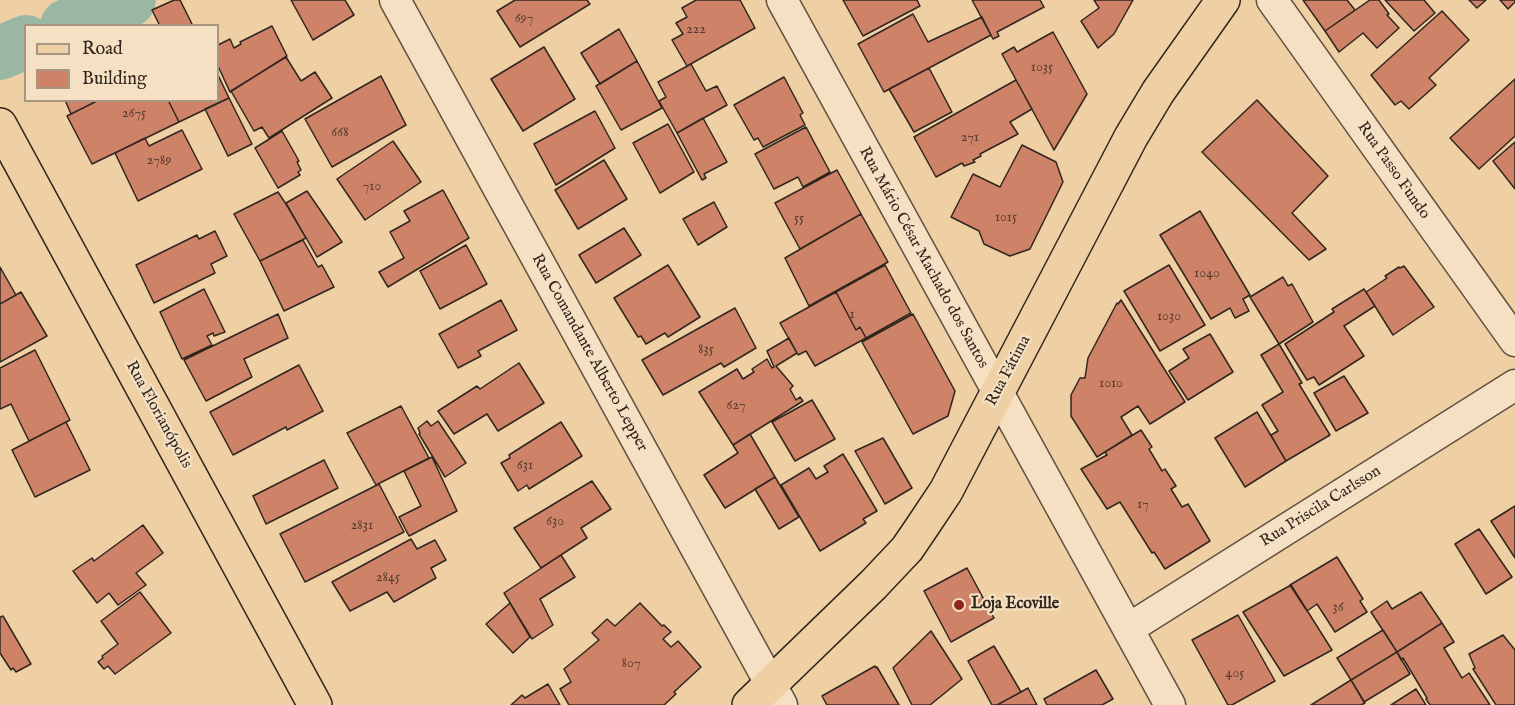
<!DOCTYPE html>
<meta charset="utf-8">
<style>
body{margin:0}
#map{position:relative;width:1515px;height:705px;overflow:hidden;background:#efd0a4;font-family:"IM FELL English",serif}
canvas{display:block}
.legend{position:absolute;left:24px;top:24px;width:195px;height:78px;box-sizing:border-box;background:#f5e0c4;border:2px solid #a79681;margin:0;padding:8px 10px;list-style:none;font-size:18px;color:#31261d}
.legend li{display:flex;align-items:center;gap:12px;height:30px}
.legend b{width:30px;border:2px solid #a79681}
</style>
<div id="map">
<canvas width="1515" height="705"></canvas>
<ul class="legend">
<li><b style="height:8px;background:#efd0a4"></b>Road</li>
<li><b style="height:16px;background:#ce8368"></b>Building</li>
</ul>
</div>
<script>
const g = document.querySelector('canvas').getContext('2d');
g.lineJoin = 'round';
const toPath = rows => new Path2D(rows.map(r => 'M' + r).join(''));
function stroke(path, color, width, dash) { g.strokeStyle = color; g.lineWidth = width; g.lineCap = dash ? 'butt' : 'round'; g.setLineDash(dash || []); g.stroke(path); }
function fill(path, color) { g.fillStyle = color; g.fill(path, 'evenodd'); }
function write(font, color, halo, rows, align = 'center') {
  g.font = font + ' "IM FELL English",serif'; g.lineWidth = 4.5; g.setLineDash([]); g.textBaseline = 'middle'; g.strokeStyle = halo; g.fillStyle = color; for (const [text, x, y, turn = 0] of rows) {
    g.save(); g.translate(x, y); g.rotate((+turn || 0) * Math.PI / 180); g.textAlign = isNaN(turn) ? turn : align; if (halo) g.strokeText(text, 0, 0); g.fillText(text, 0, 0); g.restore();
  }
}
const river = toPath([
 [67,26,129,0],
 [0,53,26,42]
]);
const building = toPath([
 [174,0,180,0,193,26,160,26,152,10,174,0],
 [291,0,345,0,354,15,313,40,291,0],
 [515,0,587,0,590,4,520,47,497,11,515,0],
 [696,0,740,0,755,28,687,66,672,40,683,34,676,23,687,17,682,8,696,0],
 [843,0,917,0,920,6,863,36,843,0],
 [972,0,1040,0,1044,7,997,32,999,36,993,39,972,0],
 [1094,0,1133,0,1114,34,1098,48,1081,21,1099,8,1094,0],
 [1303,0,1347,0,1355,10,1325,31,1303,0],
 [1370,0,1379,0,1389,14,1387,15,1399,28,1377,48,1363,33,1339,52,1325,31,1370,0],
 [1385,0,1424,0,1435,13,1414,31,1385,0],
 [1469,0,1486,0,1477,8,1469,0],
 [1500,0,1515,0,1515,2,1508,9,1500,0],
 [1442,11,1469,40,1429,78,1436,85,1409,109,1401,101,1395,105,1371,75,1442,11],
 [913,14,928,42,982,17,991,35,884,92,858,44,913,14],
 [272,26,287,56,230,92,218,66,218,45,230,39,234,48,241,44,240,42,272,26],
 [619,29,637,61,600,84,581,53,619,29],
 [1053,32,1087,94,1054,150,1002,54,1014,47,1017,52,1053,32],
 [544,47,575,99,523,131,491,79,544,47],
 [286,57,301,81,315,72,332,98,269,138,262,127,254,131,231,91,286,57],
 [637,61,662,108,621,130,596,86,637,61],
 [691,64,706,91,717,86,727,105,677,133,659,101,666,97,658,82,691,64],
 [929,68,952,112,914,132,889,89,929,68],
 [218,75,229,98,179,122,168,100,218,100,218,75],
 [381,76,406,125,332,167,305,119,381,76],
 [784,77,803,113,800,115,805,125,763,147,758,138,754,140,734,105,784,77],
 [1515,79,1515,136,1479,169,1450,138,1515,79],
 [1016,80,1032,109,1010,122,1018,134,980,154,981,156,973,160,975,162,964,166,962,163,936,177,914,137,1016,80],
 [229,98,252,144,228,156,205,109,229,98],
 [65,100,99,100,71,114,65,100],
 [99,100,168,100,179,122,92,164,67,116,99,100],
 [1257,100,1328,176,1292,213,1326,249,1309,260,1202,152,1257,100],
 [595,111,615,148,556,185,534,144,595,111],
 [703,118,727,162,704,174,706,178,702,180,677,133,703,118],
 [668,124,694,172,660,193,633,143,668,124],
 [806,127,830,172,803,187,798,177,774,189,755,154,806,127],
 [182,130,202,169,138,201,115,153,145,138,149,146,182,130],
 [282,131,299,161,297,162,301,170,298,172,300,175,278,188,255,148,282,131],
 [393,141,421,182,365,220,337,179,393,141],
 [1515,142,1515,189,1493,161,1515,142],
 [1022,145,1056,162,1063,182,1030,249,1010,256,984,244,979,231,951,217,973,174,1000,187,1022,145],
 [604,160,627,199,578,229,555,190,604,160],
 [837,170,861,214,800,249,775,203,837,170],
 [443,190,469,238,388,287,379,272,404,258,390,232,410,221,404,211,443,190],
 [307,191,342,242,317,257,286,203,307,191],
 [278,192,286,204,306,238,260,261,234,214,278,192],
 [714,202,727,227,698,245,683,219,714,202],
 [1200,211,1250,295,1243,299,1249,311,1235,318,1230,308,1211,319,1160,235,1200,211],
 [861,214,888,262,809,306,785,258,861,214],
 [624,228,641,255,596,283,579,255,624,228],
 [215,231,227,256,211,264,215,273,154,303,136,265,197,235,199,239,215,231],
 [303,240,318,267,322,265,334,287,284,311,260,261,303,240],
 [466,245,487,284,440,309,420,271,466,245],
 [668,265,700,317,668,337,665,333,646,344,641,336,638,337,614,298,668,265],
 [885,265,911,313,866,338,860,327,856,330,836,292,885,265],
 [1169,265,1205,325,1160,351,1124,291,1169,265],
 [1404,266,1434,307,1393,335,1366,292,1387,278,1385,276,1399,267,1400,268,1404,266],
 [0,267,16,295,0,304,0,267],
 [1283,277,1288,286,1292,284,1313,322,1279,344,1250,297,1283,277],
 [204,289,225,332,214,336,213,333,207,336,212,345,182,359,160,312,204,289],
 [1364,289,1375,306,1344,326,1364,356,1319,385,1314,377,1307,380,1285,344,1334,312,1332,309,1364,289],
 [21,292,47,336,0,362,0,304,21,292],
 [836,292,856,330,860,327,866,338,815,366,806,351,798,355,780,323,836,292],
 [501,300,517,330,478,351,481,356,458,368,439,334,501,300],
 [1121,300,1185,402,1150,424,1138,406,1121,417,1132,435,1097,457,1071,416,1071,395,1080,378,1085,378,1088,358,1117,303,1118,304,1121,300],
 [735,308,756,348,724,367,721,363,663,395,642,360,735,308],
 [278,314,288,338,244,359,252,377,206,401,184,360,278,314],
 [913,314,955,391,948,416,913,434,862,342,913,314],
 [1210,334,1233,372,1188,400,1169,371,1189,358,1183,349,1210,334],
 [789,338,797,353,776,366,793,386,790,389,796,400,800,397,803,401,733,445,699,392,737,369,743,379,754,372,752,369,767,359,772,368,774,367,767,351,789,338],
 [1279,344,1302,383,1299,384,1330,435,1286,461,1271,435,1278,431,1262,405,1283,392,1261,355,1279,344],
 [35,350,70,420,29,441,11,404,0,409,0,368,35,350],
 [519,363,544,403,498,431,487,414,454,434,438,411,477,386,480,389,519,363],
 [299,365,323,411,287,430,286,427,233,455,210,412,299,365],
 [1344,376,1368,413,1336,431,1314,393,1344,376],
 [812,400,835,439,795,461,772,422,812,400],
 [401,406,429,458,376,485,347,433,401,406],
 [1257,412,1286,461,1245,487,1215,438,1257,412],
 [427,421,431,426,438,421,466,463,445,477,419,434,420,433,418,428,427,421],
 [66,422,90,470,35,497,12,450,66,422],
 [561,422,582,456,529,489,527,485,518,491,501,463,510,458,509,455,561,422],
 [1141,430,1152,447,1149,449,1162,471,1165,469,1176,486,1171,489,1182,507,1188,504,1210,541,1165,569,1154,552,1152,553,1120,502,1107,509,1081,469,1107,455,1105,452,1141,430],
 [750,434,775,477,725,508,704,475,738,453,733,445,750,434],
 [883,438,912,488,885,504,855,451,883,438],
 [843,454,877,511,863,519,866,523,820,551,781,485,809,468,816,479,828,472,824,466,843,454],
 [432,457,457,511,409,536,399,517,421,506,404,471,432,457],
 [324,460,338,488,266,524,253,496,324,460],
 [775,477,799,517,779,529,755,489,775,477],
 [592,481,611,509,581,528,587,538,541,568,514,528,592,481],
 [379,484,404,532,305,582,280,534,379,484],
 [1515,506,1515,558,1491,521,1515,506],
 [143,525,163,553,136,573,146,585,118,605,109,593,97,603,73,571,92,558,94,561,143,525],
 [1479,529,1512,577,1486,594,1455,544,1479,529],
 [411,539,417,549,435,540,446,560,431,568,436,578,394,602,387,592,350,611,332,582,411,539],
 [561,555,575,577,540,599,553,625,532,639,504,593,561,555],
 [1337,557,1363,599,1360,601,1367,612,1335,632,1317,604,1307,611,1290,585,1337,557],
 [967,568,994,618,951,642,924,591,967,568],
 [1291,585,1332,650,1284,676,1243,612,1291,585],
 [140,592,171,633,115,674,108,666,104,669,98,662,103,658,102,656,118,644,101,621,140,592],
 [1421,592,1442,623,1397,652,1371,612,1387,601,1392,609,1421,592],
 [510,603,530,637,513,653,486,624,510,603],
 [640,603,662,626,664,625,671,632,663,639,671,647,678,641,701,667,674,692,676,694,664,705,569,705,560,689,571,682,564,669,599,640,592,633,607,619,615,626,640,603],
 [1238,615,1275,681,1232,705,1228,705,1192,640,1238,615],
 [3,616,31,664,16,672,13,668,11,670,0,653,0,617,3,616],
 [1442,623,1454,642,1444,648,1462,678,1469,673,1490,705,1430,705,1426,699,1427,698,1403,658,1401,660,1397,652,1442,623],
 [1383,630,1397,652,1351,680,1337,658,1383,630],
 [931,631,962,679,930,705,912,705,893,668,931,631],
 [1503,635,1515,650,1515,705,1496,705,1473,669,1475,668,1469,654,1503,635],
 [994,646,1021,692,997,705,992,705,968,661,994,646],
 [1397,652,1410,674,1364,702,1351,680,1397,652],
 [875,666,876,668,877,667,899,705,827,705,822,696,875,666],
 [1096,670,1113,699,1102,705,1047,705,1044,699,1096,670],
 [1351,680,1365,703,1361,705,1311,705,1351,680],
 [548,684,560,705,511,705,522,695,525,698,548,684],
 [1028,688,1037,705,997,705,1021,692,1028,688],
 [1416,689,1426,705,1391,705,1416,689]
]);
const minor = toPath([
 [395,0,782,705],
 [782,0,1170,705],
 [1272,0,1515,341],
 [1128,629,1515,385]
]);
const major = toPath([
 [0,125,315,705],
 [749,705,873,585,907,549,922,527,946,491,1131,137,1158,92,1223,0]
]);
const markers = [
 [959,605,6,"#8f2418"]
];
const numberNames = [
 ["697",524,19],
 ["222",696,30],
 ["1035",1042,68],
 ["2675",134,114],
 ["668",340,133],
 ["271",970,138],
 ["2789",159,161],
 ["710",372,187],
 ["1015",1006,218],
 ["55",799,219],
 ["1040",1207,274],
 ["1",852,315],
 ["1030",1169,317],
 ["835",706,350],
 ["1010",1111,384],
 ["627",736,406],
 ["631",525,466],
 ["17",1143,505],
 ["630",555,522],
 ["2831",362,526],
 ["2845",388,578],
 ["36",1338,608],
 ["807",631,664],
 ["405",1235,674]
];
const streetNames = [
 ["Rua Passo Fundo",1393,171,55],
 ["Rua Mário César Machado dos Santos",923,258,61],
 ["Rua Comandante Alberto Lepper",589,353,61],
 ["Rua Fátima",1009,371,-62],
 ["Rua Florianópolis",158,415,61],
 ["Rua Priscila Carlsson",1321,507,-32]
];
const poiNames = [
 ["Loja Ecoville",971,605]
];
stroke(river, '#9ab7a3', 54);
fill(building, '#ce8368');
stroke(building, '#31261d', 1.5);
stroke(minor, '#60503f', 33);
stroke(major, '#31261d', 36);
stroke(minor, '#f5e0c4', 30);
stroke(major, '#efd0a4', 33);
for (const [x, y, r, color] of markers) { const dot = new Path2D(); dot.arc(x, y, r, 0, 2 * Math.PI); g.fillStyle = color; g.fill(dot); stroke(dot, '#f5e0c4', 2); }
write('14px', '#583d30', null, numberNames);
write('16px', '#31261d', '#f5e0c4', streetNames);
write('bold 16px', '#31261d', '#f5e0c4', poiNames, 'left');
</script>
